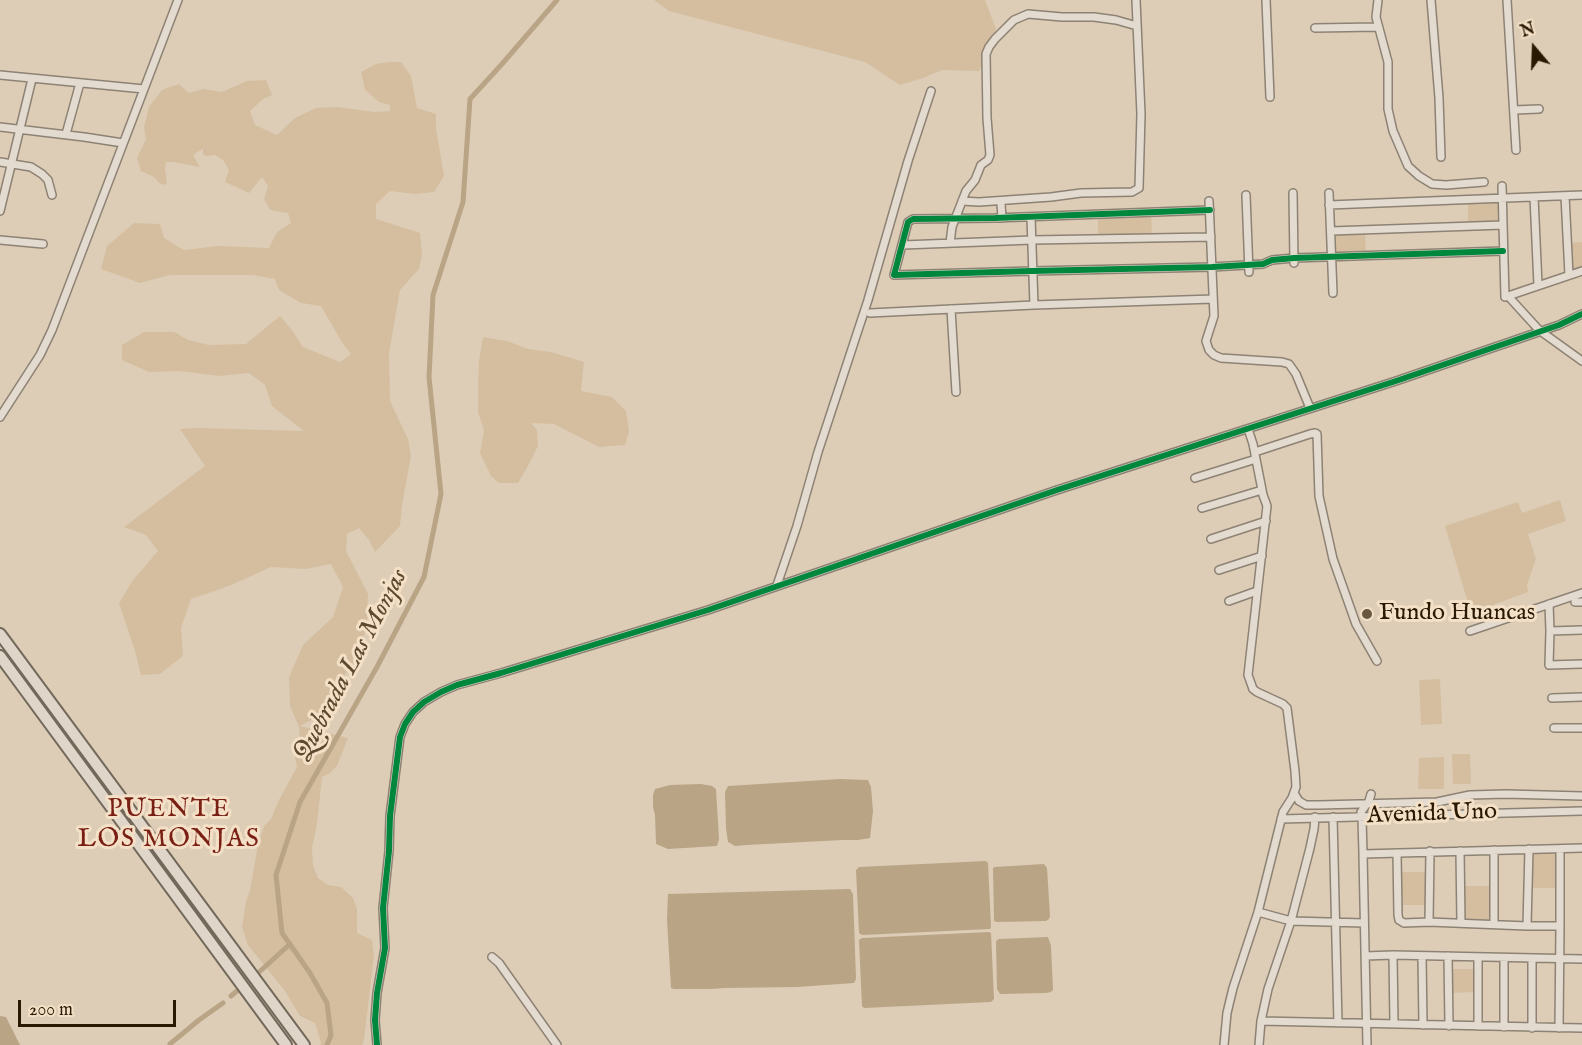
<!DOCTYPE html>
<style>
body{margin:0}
#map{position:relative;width:1582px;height:1045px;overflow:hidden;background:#ddcdb7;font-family:"IM FELL English",serif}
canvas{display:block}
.north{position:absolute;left:1504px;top:18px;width:60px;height:60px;-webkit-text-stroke:4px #f3e0c6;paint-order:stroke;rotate:341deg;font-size:16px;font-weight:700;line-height:24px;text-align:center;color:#291903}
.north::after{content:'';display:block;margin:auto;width:21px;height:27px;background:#291903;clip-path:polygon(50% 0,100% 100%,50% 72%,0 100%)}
.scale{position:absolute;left:18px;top:1000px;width:158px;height:27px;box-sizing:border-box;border:3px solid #291903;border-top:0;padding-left:8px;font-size:18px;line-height:21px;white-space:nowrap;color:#291903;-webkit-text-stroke:4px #f3e0c6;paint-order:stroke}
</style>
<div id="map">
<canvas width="1582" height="1045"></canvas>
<div class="north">N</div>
<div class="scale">200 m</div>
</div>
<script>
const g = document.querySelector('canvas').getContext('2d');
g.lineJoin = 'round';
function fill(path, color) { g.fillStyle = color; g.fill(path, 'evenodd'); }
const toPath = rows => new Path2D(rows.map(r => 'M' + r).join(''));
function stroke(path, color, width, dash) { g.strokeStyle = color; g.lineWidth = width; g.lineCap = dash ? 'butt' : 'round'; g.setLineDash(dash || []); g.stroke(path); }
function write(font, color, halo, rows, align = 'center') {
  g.font = font + ' "IM FELL English",serif'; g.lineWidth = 6; g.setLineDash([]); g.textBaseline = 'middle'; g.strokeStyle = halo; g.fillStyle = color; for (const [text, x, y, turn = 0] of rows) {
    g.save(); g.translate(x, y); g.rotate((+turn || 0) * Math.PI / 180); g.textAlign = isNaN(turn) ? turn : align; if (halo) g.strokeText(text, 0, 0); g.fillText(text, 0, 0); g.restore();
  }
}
const green = toPath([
 [654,0,985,0,996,29,989,53,979,71,942,70,923,78,900,85,865,62,669,11],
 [389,62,401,62,411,76,417,108,436,114,436,128,444,176,434,192,415,194,390,191,376,204,376,219,420,233,422,255,419,269,400,290,389,353,390,401,408,439,411,456,402,505,400,526,375,552,369,540,359,528,347,534,346,551,368,594,367,623,360,653,315,718,300,726,348,738,337,766,330,773,322,777,317,824,312,848,313,865,318,878,328,885,341,887,353,898,357,909,357,933,372,940,374,956,364,1040,362,1045,320,1045,321,1043,315,1023,300,1016,285,991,248,945,242,927,246,902,250,890,258,845,264,826,271,819,279,800,297,767,295,757,300,749,299,727,290,706,289,677,303,645,333,617,343,587,331,564,306,569,271,567,229,586,191,599,181,628,183,656,160,674,141,675,135,651,119,603,133,580,158,551,146,535,124,527,205,466,180,429,197,428,304,431,272,406,265,385,249,373,219,376,179,371,149,372,122,360,122,345,144,332,174,332,188,340,209,345,246,344,280,316,292,330,303,347,340,362,351,354,343,344,321,306,301,303,279,290,275,279,253,275,170,275,140,283,101,269,107,246,134,223,160,224,164,238,184,250,218,246,269,248,277,232,291,223,288,213,270,210,264,199,268,186,262,177,249,193,225,182,229,170,223,160,215,155,207,156,203,155,203,149,194,154,194,157,200,167,173,162,166,162,165,169,167,183,163,185,159,183,156,179,152,176,141,171,137,158,146,139,144,127,149,107,162,90,179,84,189,93,203,89,222,92,247,81,266,80,272,95,263,99,250,111,255,125,277,135,295,118,316,108,338,107,374,112,390,111,390,105,379,102,365,90,361,72,376,64],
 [1500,201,1500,223,1468,224,1468,202],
 [1151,214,1152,236,1098,237,1098,216],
 [1365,231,1366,254,1333,255,1333,233],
 [1582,242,1582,269,1572,272,1569,243],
 [483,337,507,341,528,349,551,352,584,362,581,391,612,397,626,411,629,431,625,445,599,447,554,424,531,423,537,430,538,446,528,466,518,483,499,483,491,476,480,453,484,430,478,412,478,384,479,361],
 [1560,500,1566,521,1528,534,1536,559,1527,585,1528,592,1471,613,1445,526,1518,502,1522,513],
 [1440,679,1442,724,1421,725,1419,680],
 [1452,754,1470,754,1471,784,1453,784],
 [1444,757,1444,789,1418,789,1419,758],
 [1531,854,1556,854,1555,888,1531,888],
 [1401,872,1426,872,1426,905,1401,905],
 [1465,886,1489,886,1489,922,1465,920],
 [1451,969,1475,969,1475,992,1451,993]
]);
const water = toPath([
 [840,779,868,780,871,787,873,811,870,838,858,840,843,840,746,845,735,846,728,842,726,828,725,792,728,786],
 [701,784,712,786,716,789,719,839,717,846,668,849,656,844,655,815,653,807,653,795,655,789,670,785],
 [986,861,988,863,991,927,990,929,862,935,859,933,856,870,859,867],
 [1044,864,1047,868,1050,916,1049,919,1046,921,997,922,994,921,993,868,995,867],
 [850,889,853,894,854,921,856,979,854,983,797,987,725,988,710,989,674,989,671,988,667,919,668,894],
 [989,932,991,933,994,999,991,1002,864,1008,862,1006,859,940,862,938],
 [1048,937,1051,946,1053,990,1051,992,1046,993,1000,994,997,989,996,942,997,940,999,939],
 [0,1016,6,1017,20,1045,0,1045]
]);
const canal = toPath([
 [257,974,290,944],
 [231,996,237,991],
 [170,1044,199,1020,223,1003],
 [327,1045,331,1035,327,1003,310,973,282,933,276,875,300,802,377,667,424,577,441,494,429,377,433,295,463,202,470,99,502,64,557,0]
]);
const minor = toPath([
 [1266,0,1270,97],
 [1378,0,1376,17,1388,62,1388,109,1393,131,1408,166,1419,176,1432,184,1446,185,1484,182],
 [1431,0,1439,98,1441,157],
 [1507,0,1516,150],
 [1315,28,1378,27],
 [0,75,144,89],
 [1514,110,1539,109],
 [0,127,84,137,123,143],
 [66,134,80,83],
 [0,162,31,167,42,174,48,180,52,195],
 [1502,186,1505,297,1582,271],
 [1293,193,1294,263],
 [1329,193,1333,293],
 [1246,195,1249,272],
 [1565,196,1569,275],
 [1534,197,1538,285],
 [962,201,979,202,1051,197,1081,193,1132,192,1139,188,1141,114,1136,0],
 [1209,201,1214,316,1206,341,1209,350,1214,355,1221,358,1282,362,1289,364,1296,374,1310,408],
 [1001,204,1002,218],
 [1329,205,1582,195],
 [1210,210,995,218,913,219,908,222,894,275,1032,271,1212,267,1263,264,1272,260,1294,258,1503,251],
 [0,211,32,79],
 [1031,217,1034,305],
 [1331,231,1503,225],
 [0,240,43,244],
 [950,243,952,227,966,191,975,180,981,165,988,160,990,155,987,118,986,54,989,47,995,39,1014,20,1028,14,1062,17,1094,17,1116,20,1137,26],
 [903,245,1032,240,1211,237],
 [1508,296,1539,330,1582,361],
 [951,309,956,392],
 [870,313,1034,305,1213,299],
 [0,417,40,355,52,330,178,0],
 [1255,452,1310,434,1315,433,1317,434,1319,496,1333,559,1356,624,1377,661],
 [1195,478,1256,459],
 [1202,508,1262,490],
 [1211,539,1266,521],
 [1219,570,1262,556],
 [777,585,797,526,818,452,868,300,908,161,931,91],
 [1229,601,1257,591],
 [1575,602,1582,602],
 [1549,604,1550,631,1549,665,1582,664],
 [1470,631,1582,593],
 [1550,631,1582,630],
 [1552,698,1582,697],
 [1554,728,1582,728],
 [1294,793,1299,801,1306,805,1319,805,1437,802,1470,795,1506,794,1582,796],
 [1333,817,1338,1023],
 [1281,819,1582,811],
 [1529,849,1527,926,1560,926,1560,849],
 [1460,851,1461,923],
 [1397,853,1398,915,1399,920,1404,923,1429,922,1527,926],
 [1363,854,1582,848],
 [1258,912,1291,921,1364,923],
 [1429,922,1430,851],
 [1494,924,1494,850],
 [1393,955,1394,1024],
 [1365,956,1393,955,1582,959],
 [1422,956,1423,1025],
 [1448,956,1449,1026],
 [492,957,499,963,557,1045],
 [1261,1021,1582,1028],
 [1478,1026,1478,958],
 [1504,1027,1504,958],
 [1532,1028,1532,958],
 [1559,1028,1560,926],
 [377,1045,375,1020,377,993,385,948,383,908,389,851,390,816,400,737,405,724,413,712,424,702,441,692,457,685,501,673,708,610,1057,490,1396,381,1559,325,1582,314],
 [1224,1045,1227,1013,1233,988,1258,912,1283,812,1292,798,1296,787,1295,771,1287,708,1283,704,1257,692,1253,689,1248,675,1267,506,1263,495,1253,444,1248,429],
 [1259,1045,1261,1021,1268,989,1291,921,1310,848,1314,829,1315,817],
 [1367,1045,1363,854,1362,818,1361,812,1369,801,1371,794]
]);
const highway = toPath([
 [0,634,304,1045],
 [0,656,286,1045]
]);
const cycleway = toPath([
 [1210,210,995,218,913,219,908,222,894,275,1032,271,1212,267,1263,264,1272,260,1294,258,1503,251],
 [377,1045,375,1020,377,993,385,948,383,908,389,851,390,816,400,737,405,724,413,712,424,702,441,692,457,685,501,673,708,610,1057,490,1396,381,1559,325,1582,314]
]);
const markers = [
 [1367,614,6,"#685842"]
];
const poiNames = [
 ["Fundo Huancas",1379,614]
];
const streetNames = [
 ["Avenida Uno",1432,815,-2]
];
const waterNames = [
 ["Quebrada Las Monjas",352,666,-62]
];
const neighbourhoodNames = [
 ["PUENTE",169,811],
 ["LOS MONJAS",169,841]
];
fill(green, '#d4be9f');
fill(water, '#b9a485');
stroke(canal, '#b9a485', 5);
stroke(minor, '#8d8273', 10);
stroke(highway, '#73695b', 14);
stroke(minor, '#e3dbd0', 7);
stroke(highway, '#dfd6c9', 10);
stroke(cycleway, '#00873e', 6);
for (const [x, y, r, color] of markers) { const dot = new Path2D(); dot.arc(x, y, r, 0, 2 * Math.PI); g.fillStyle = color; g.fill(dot); stroke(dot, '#f3e0c6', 2); }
write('24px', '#291903', '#f3e0c6', poiNames, 'left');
write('24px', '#291903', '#f3e0c6', streetNames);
write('italic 26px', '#5d492e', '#f3e0c6', waterNames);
g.letterSpacing = '1.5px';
write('26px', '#7a1f14', '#f3e0c6', neighbourhoodNames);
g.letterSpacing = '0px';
</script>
